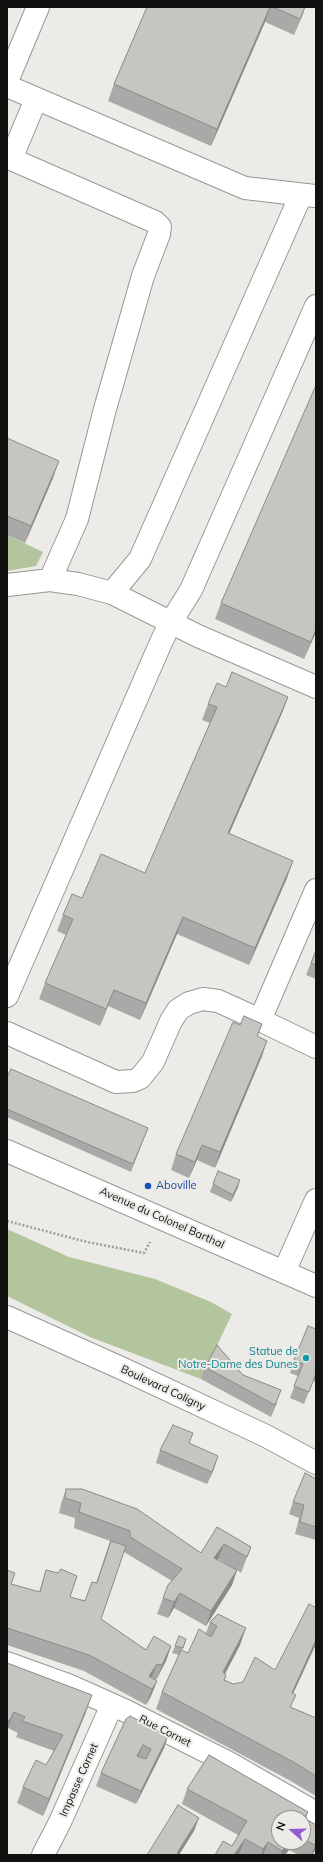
<!DOCTYPE html>
<style>
body{margin:0}
#map{position:relative;width:323px;height:1862px;overflow:hidden;background:#ecebe7;font-family:Mulish,sans-serif}
canvas{display:block}
.frame{position:absolute;inset:0;border:8px solid #111110;pointer-events:none}
.north{position:absolute;left:271px;top:1810px;width:40px;height:40px;box-sizing:border-box;background:#ecebe7;border:1px solid #949491;border-radius:50%;rotate:290deg;font-size:11px;font-weight:700;line-height:16px;text-align:center;color:#111110}
.north::after{content:'';display:block;margin:auto;width:14px;height:18px;background:#935bd3;clip-path:polygon(50% 0,100% 100%,50% 72%,0 100%)}
</style>
<div id="map">
<canvas width="323" height="1862"></canvas>
<div class="frame"></div>
<div class="north">N</div>
</div>
<script>
const g = document.querySelector('canvas').getContext('2d');
g.lineJoin = 'round';
function fill(path, color) { g.fillStyle = color; g.fill(path, 'evenodd'); }
const toPath = rows => new Path2D(rows.map(r => 'M' + r).join(''));
function stroke(path, color, width, dash) { g.strokeStyle = color; g.lineWidth = width; g.lineCap = dash ? 'butt' : 'round'; g.setLineDash(dash || []); g.stroke(path); }
function write(font, color, halo, rows, align = 'center') {
  g.font = font + ' Mulish,sans-serif'; g.lineWidth = 4; g.setLineDash([]); g.textBaseline = 'middle'; g.strokeStyle = halo; g.fillStyle = color; for (const [text, x, y, turn = 0] of rows) {
    g.save(); g.translate(x, y); g.rotate((+turn || 0) * Math.PI / 180); g.textAlign = isNaN(turn) ? turn : align; if (halo) g.strokeText(text, 0, 0); g.fillText(text, 0, 0); g.restore();
  }
}
const green = toPath([
 [7,535,43,552,36,566,7,571],
 [7,1229,69,1257,155,1279,211,1302,232,1314,201,1379,90,1337,7,1296]
]);
const path = toPath([
 [7,1221,87,1242,144,1253,150,1242]
]);
const minor = toPath([
 [7,81,38,7],
 [7,86,245,188,315,196],
 [36,99,11,159,155,222,160,227,159,234,143,276,105,409,77,519,50,580],
 [7,585,50,580,78,584,112,593,198,636,316,687],
 [112,593,140,559,301,195],
 [7,996,162,640,171,622,191,590,316,306],
 [260,1020,316,1047],
 [7,1033,116,1082,133,1081,140,1078,153,1062,171,1021,178,1010,189,1003,203,999,218,1001,260,1020,316,890],
 [7,1151,316,1286],
 [284,1272,316,1200],
 [7,1317,121,1368,266,1436,316,1463],
 [7,1663,68,1685,126,1711,229,1763,316,1813],
 [43,1855,60,1822,112,1705]
]);
const wall = toPath([
 [147,7,305,7,294,35,265,22,211,146,108,101,114,84],
 [7,438,53,478,25,543,7,535],
 [221,603,316,632,304,659,215,619],
 [226,687,288,697,282,713,229,834,287,878,249,965,177,934,140,1020,108,1006,100,1026,39,999,45,983,66,935,57,931,63,915,82,898,145,873,210,723,202,720,208,704],
 [316,950,316,979,306,975],
 [262,1024,257,1037,262,1056,215,1168,197,1160,189,1178,171,1170,176,1154,240,1025],
 [7,1077,148,1128,131,1172,7,1117],
 [218,1171,238,1187,231,1202,210,1192],
 [316,1329,316,1382,313,1381,304,1404,290,1398,298,1376,290,1373,294,1360],
 [205,1367,243,1375,277,1403,271,1417,201,1379],
 [193,1433,189,1443,214,1469,207,1484,156,1463,160,1450],
 [316,1479,316,1540,295,1534,299,1518,289,1514,293,1502],
 [66,1489,201,1553,217,1527,251,1547,241,1573,237,1570,232,1585,206,1626,174,1608,168,1618,157,1614,168,1585,172,1581,124,1552,124,1550,101,1619,146,1650,171,1646,166,1661,156,1680,155,1680,157,1681,151,1696,146,1705,84,1671,7,1645,7,1570,11,1584,39,1592,46,1570,70,1597,85,1601,92,1582,96,1583,110,1541,74,1528,75,1518,59,1513,61,1504],
 [218,1559,233,1568,217,1560],
 [316,1608,316,1644,293,1693,291,1707,316,1718,316,1796,289,1780,156,1709,162,1692,179,1655,172,1653,175,1646,186,1639,182,1651,188,1653,206,1633,210,1622,218,1614,240,1645,225,1674,225,1680,233,1684,243,1682,275,1670],
 [7,1663,86,1712,43,1816,17,1803,23,1787,46,1765,54,1751,16,1737,18,1733,8,1728,7,1730],
 [126,1719,168,1736,164,1748,136,1804,96,1786,101,1773],
 [209,1755,308,1812,306,1819,316,1825,316,1849,312,1855,299,1855,289,1850,285,1855,241,1855,239,1854,239,1855,215,1855,223,1841,232,1846,238,1835,182,1804,187,1789],
 [279,1818,303,1818,303,1842,279,1842]
]);
const shadedWall = toPath([
 [270,7,265,22,211,146,217,129],
 [305,7,303,14,294,35],
 [59,461,53,478,25,543,31,526],
 [316,629,316,632,304,659,311,642],
 [288,697,282,713,222,850,228,833],
 [293,861,287,878,249,965,255,948],
 [183,917,177,934,140,1020,146,1003],
 [114,990,108,1006,100,1026,106,1009],
 [267,1041,262,1056,215,1168,220,1152],
 [202,1145,197,1160,189,1178,195,1162],
 [240,1180,238,1187,231,1202,233,1195],
 [218,1456,214,1469,207,1484,212,1472],
 [224,1544,218,1559,208,1574,214,1558],
 [237,1570,232,1585,206,1626,211,1611],
 [180,1593,174,1608,168,1618,174,1602],
 [246,1628,240,1645,217,1689,223,1672],
 [316,1640,316,1644,286,1709,292,1693],
 [171,1646,166,1661,156,1680,162,1665],
 [157,1664,151,1679,149,1676],
 [157,1681,151,1696,146,1705,152,1689],
 [92,1695,86,1712,43,1816,49,1799],
 [14,1712,7,1730,7,1728,9,1721],
 [168,1736,164,1748,136,1804,141,1791],
 [143,1745,138,1757,137,1756],
 [199,1818,194,1831,179,1855,177,1853],
 [245,1839,239,1854,239,1855,234,1855],
 [268,1842,263,1855,261,1855,263,1849],
 [289,1842,292,1842,289,1850,285,1855,281,1855,282,1851],
 [316,1843,316,1849,312,1855,311,1855]
]);
const building = toPath([
 [147,7,270,7,217,129,114,84,147,7],
 [273,7,305,7,300,19,273,7],
 [316,385,316,629,311,642,221,603,316,385],
 [7,438,59,461,31,526,7,516,7,438],
 [232,672,288,697,228,833,293,861,255,948,183,917,146,1003,114,990,106,1009,45,983,73,919,63,915,72,894,82,898,101,854,145,873,217,707,208,704,217,683,226,687,232,672],
 [316,950,316,965,311,963,316,950],
 [244,1016,262,1024,257,1036,267,1041,220,1152,202,1145,195,1162,176,1154,233,1022,240,1025,244,1016],
 [11,1069,148,1128,133,1164,7,1109,7,1077,11,1069],
 [218,1171,240,1180,233,1195,213,1184,218,1171],
 [308,1326,316,1329,316,1373,309,1392,294,1386,303,1364,294,1360,308,1326],
 [217,1345,243,1375,281,1390,275,1405,205,1367,217,1345],
 [173,1425,193,1433,189,1443,218,1456,212,1472,160,1450,173,1425],
 [305,1473,316,1479,316,1527,300,1522,304,1505,293,1502,305,1473],
 [66,1489,82,1489,137,1509,201,1553,217,1527,251,1547,247,1557,224,1544,214,1558,237,1570,211,1611,180,1593,174,1602,163,1598,168,1585,182,1569,130,1537,130,1531,79,1512,81,1503,65,1498,66,1489],
 [111,1541,126,1546,101,1619,146,1650,154,1636,171,1646,162,1665,157,1664,149,1676,157,1681,152,1689,89,1655,7,1628,7,1570,15,1573,11,1584,40,1592,46,1570,58,1573,61,1569,77,1576,70,1597,85,1601,92,1582,97,1583,111,1541],
 [309,1604,316,1608,316,1640,292,1693,296,1695,290,1707,316,1718,316,1776,295,1763,162,1692,181,1650,188,1653,199,1629,211,1637,217,1626,210,1622,218,1614,246,1628,223,1672,226,1675,224,1680,233,1684,243,1682,255,1657,275,1670,309,1604],
 [179,1636,186,1639,183,1648,175,1646,179,1636],
 [7,1663,92,1695,49,1799,23,1787,36,1760,46,1765,63,1735,22,1721,25,1717,14,1712,9,1721,7,1720,7,1663],
 [130,1716,168,1736,141,1791,101,1773,126,1719,130,1716],
 [143,1745,151,1749,146,1759,137,1756,143,1745],
 [209,1755,308,1812,304,1818,316,1825,316,1843,315,1845,303,1839,303,1818,279,1818,279,1842,289,1842,282,1851,268,1842,263,1849,245,1839,234,1855,215,1855,223,1841,232,1846,247,1821,187,1789,209,1755],
 [178,1805,199,1818,177,1853,180,1855,147,1855,178,1805]
]);
const markers = [
 [148,1186,4,"#1a4fb4"],
 [306,1358,4,"#0f9aa8"]
];
const transitNames = [
 ["Aboville",156,1186]
];
const streetNames = [
 ["Avenue du Colonel Barthal",162,1218,24],
 ["Boulevard Coligny",163,1388,25],
 ["Rue Cornet",165,1731,27],
 ["Impasse Cornet",79,1780,-66]
];
const cultureNames = [
 ["Statue de",298,1352],
 ["Notre-Dame des Dunes",298,1365]
];
fill(green, '#b2c59c');
stroke(minor, '#999794', 24);
stroke(path, '#9e9d9a', 2.5, [2, 2]);
stroke(minor, '#fff', 22);
fill(wall, '#aba9a7');
fill(shadedWall, '#8b8a88');
fill(building, '#c7c5c2');
stroke(building, '#8b8a88', 1);
for (const [x, y, r, color] of markers) { const dot = new Path2D(); dot.arc(x, y, r, 0, 2 * Math.PI); g.fillStyle = color; g.fill(dot); stroke(dot, '#ecebe7', 1.5); }
write('11px', '#164399', '#ecebe7', transitNames, 'left');
write('11px', '#111110', '#ecebe7', streetNames);
write('11px', '#0d838f', '#ecebe7', cultureNames, 'right');
</script>
